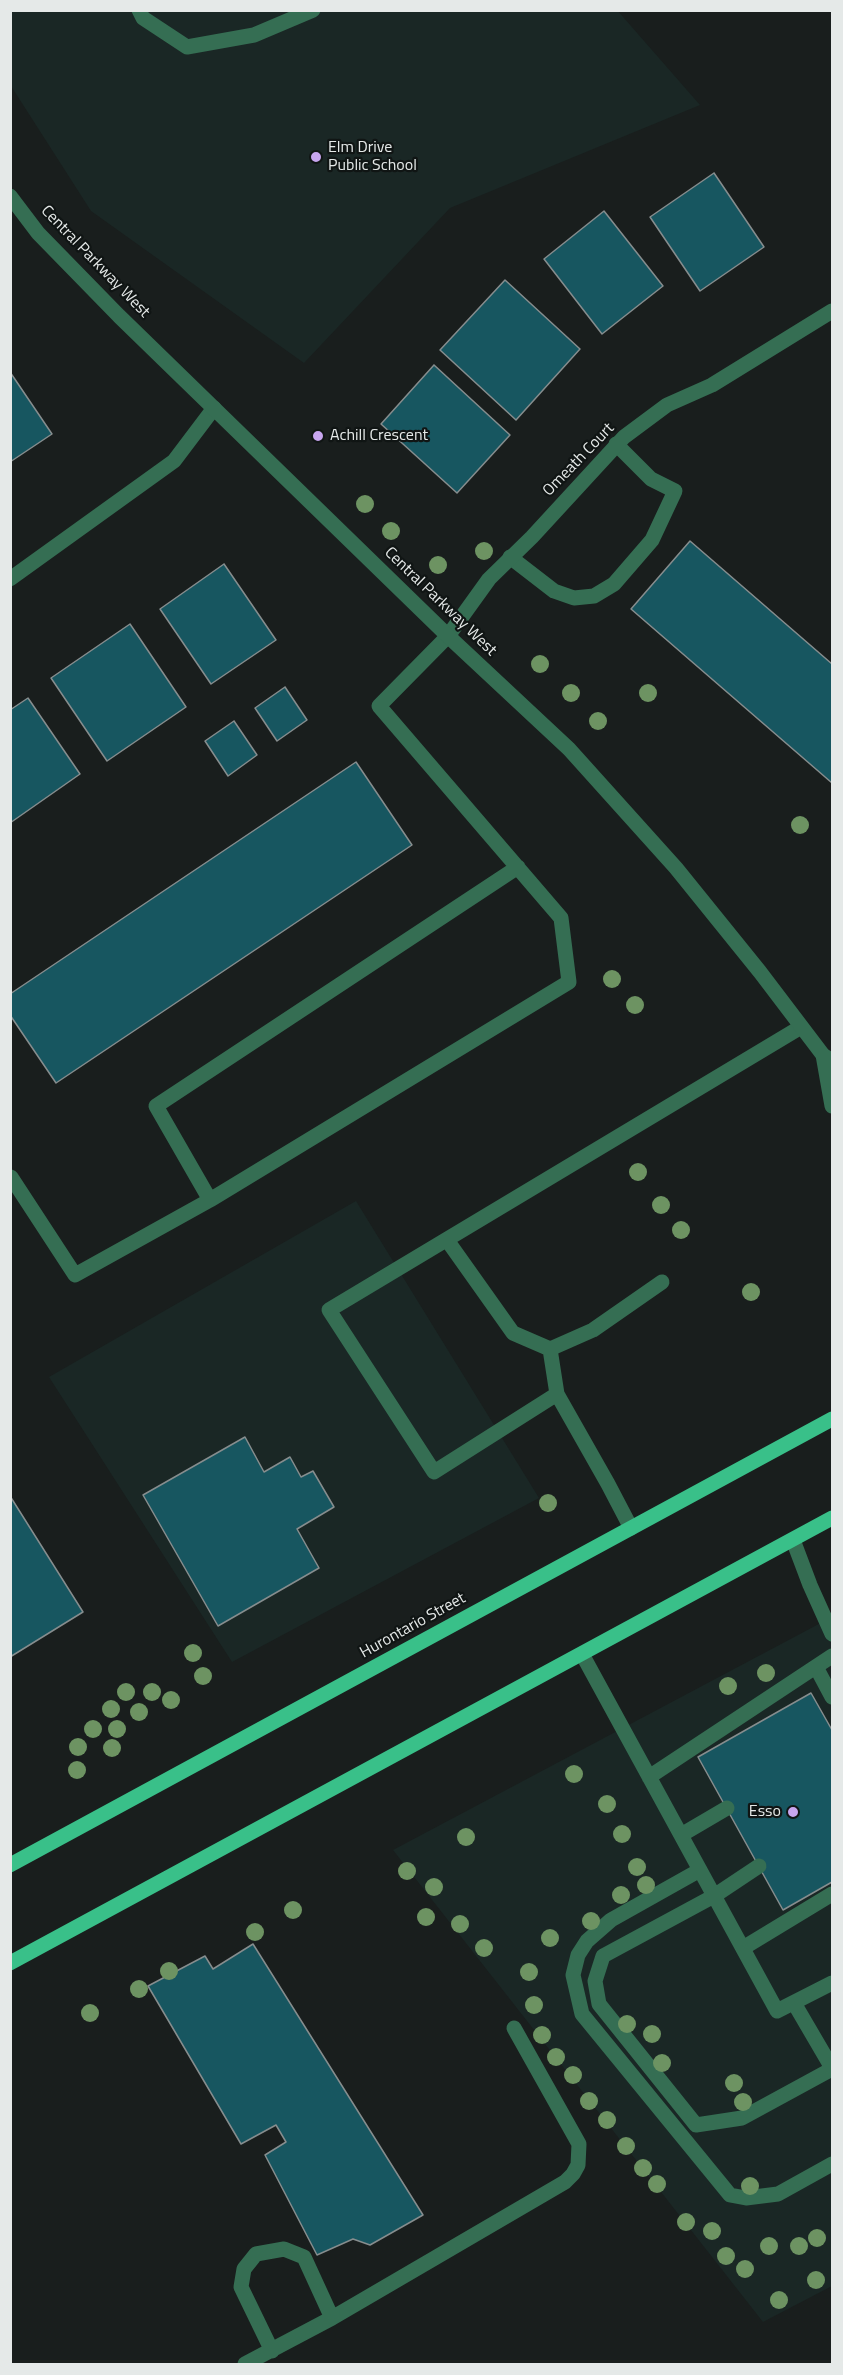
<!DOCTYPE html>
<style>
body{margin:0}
#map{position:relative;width:843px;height:2375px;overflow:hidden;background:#191e1d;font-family:"Titillium Web",sans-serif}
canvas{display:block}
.frame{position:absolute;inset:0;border:12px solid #e5e9e8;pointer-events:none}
</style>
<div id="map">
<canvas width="843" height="2375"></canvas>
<div class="frame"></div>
</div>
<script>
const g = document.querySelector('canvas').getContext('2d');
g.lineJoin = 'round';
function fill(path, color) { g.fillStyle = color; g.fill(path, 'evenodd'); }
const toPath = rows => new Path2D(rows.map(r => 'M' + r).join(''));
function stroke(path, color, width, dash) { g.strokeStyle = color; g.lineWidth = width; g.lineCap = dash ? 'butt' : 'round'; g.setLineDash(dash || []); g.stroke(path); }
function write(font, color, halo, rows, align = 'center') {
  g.font = font + ' "Titillium Web",sans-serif'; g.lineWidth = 4.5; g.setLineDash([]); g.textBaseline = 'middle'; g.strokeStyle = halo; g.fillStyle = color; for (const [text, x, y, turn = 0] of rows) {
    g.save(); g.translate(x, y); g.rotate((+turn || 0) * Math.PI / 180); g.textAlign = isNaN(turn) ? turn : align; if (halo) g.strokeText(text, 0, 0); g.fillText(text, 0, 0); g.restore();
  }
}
const built = toPath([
 [617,10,700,105,450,208,304,363,91,211,11,86,11,11],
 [356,1201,539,1498,232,1662,49,1377],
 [832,1617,832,2286,763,2322,393,1850]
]);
const building = toPath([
 [714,173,764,247,700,291,650,217,714,173],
 [604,211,663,286,602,334,544,259,604,211],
 [505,280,580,349,516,420,440,350,505,280],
 [434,365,510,435,457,493,381,424,434,365],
 [10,372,52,434,10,462,10,372],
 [690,541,832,664,832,783,631,609,690,541],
 [224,564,276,640,211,684,160,609,224,564],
 [130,624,186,707,107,761,51,678,130,624],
 [285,687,307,720,277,741,255,708,285,687],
 [28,698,80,774,10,823,10,710,28,698],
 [234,721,257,755,228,776,205,741,234,721],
 [356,762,412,845,56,1083,10,1015,10,994,356,762],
 [245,1437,264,1472,290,1457,301,1477,313,1471,334,1507,297,1529,319,1568,218,1626,143,1495,245,1437],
 [10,1496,83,1612,10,1657,10,1496],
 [811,1693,832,1730,832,1882,783,1910,698,1757,811,1693],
 [253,1944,423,2215,370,2245,353,2239,317,2255,265,2155,286,2142,276,2125,241,2144,148,1986,205,1956,213,1969,253,1944]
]);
const service = toPath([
 [510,557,554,591,574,598,594,596,614,584,652,540,675,491,651,479,616,444],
 [11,1177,75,1275,210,1200,569,982,561,918,379,706,448,636],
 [210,1200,156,1106,518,867],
 [447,1240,513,1333,550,1349],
 [557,1394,550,1349,593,1330,662,1282],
 [631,1528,608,1484,557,1394,434,1472,329,1310,801,1027],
 [793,1540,810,1585,832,1634],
 [582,1654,777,2011,832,1983],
 [816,1667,832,1697],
 [649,1777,832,1656],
 [681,1835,727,1808],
 [759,1866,714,1896,603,1956,595,1981,599,2004,696,2125,742,2118,832,2069],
 [700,1870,611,1920,587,1941,578,1955,573,1975,582,2014,730,2195,746,2198,778,2194,832,2164],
 [743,1948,832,1894],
 [794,2003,832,2068],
 [272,2351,241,2287,244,2269,256,2254,284,2249,304,2257,332,2318],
 [245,2364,332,2318,565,2182,573,2174,578,2165,579,2144,514,2028]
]);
const minor = toPath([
 [139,10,143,18,187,47,254,35,313,10],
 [10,579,174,461,214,408],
 [448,636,489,579,532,537,624,437,667,405,712,385,832,311]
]);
const tertiary = toPath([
 [10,196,38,233,119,316,448,636,569,749,676,868,760,972,823,1055,832,1061],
 [823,1055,832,1106]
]);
const primary = toPath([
 [10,1865,832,1419],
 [10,1963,832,1518]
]);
const trees = [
 [365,504],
 [391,531],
 [484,551],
 [438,565],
 [540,664],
 [571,693],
 [648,693],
 [598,721],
 [800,825],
 [612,979],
 [635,1005],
 [638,1172],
 [661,1205],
 [681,1230],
 [751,1292],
 [548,1503],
 [193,1653],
 [766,1673],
 [203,1676],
 [728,1686],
 [126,1692],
 [152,1692],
 [171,1700],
 [111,1709],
 [139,1712],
 [93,1729],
 [117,1729],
 [78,1747],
 [112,1748],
 [77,1770],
 [574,1774],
 [607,1804],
 [622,1834],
 [466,1837],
 [637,1867],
 [407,1871],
 [646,1885],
 [434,1887],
 [621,1895],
 [293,1910],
 [426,1917],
 [591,1921],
 [460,1924],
 [255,1932],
 [550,1938],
 [484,1948],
 [169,1971],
 [529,1972],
 [139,1989],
 [534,2005],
 [90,2013],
 [627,2024],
 [652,2034],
 [542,2035],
 [556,2057],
 [662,2063],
 [573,2075],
 [734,2083],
 [589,2101],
 [743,2102],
 [607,2120],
 [626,2146],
 [643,2168],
 [657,2184],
 [750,2186],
 [686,2222],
 [712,2231],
 [817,2238],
 [769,2246],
 [799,2246],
 [726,2256],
 [745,2269],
 [816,2280],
 [779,2300]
];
const markers = [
 [316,157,6,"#c8a6ef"],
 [318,436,6,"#c8a6ef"],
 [793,1812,6,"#c8a6ef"]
];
const poiNames = [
 ["Elm Drive",328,148],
 ["Public School",328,166],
 ["Achill Crescent",330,436],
 ["Esso",781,1812,"right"]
];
const streetNames = [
 ["Central Parkway West",95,262,46],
 ["Omeath Court",579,460,-46],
 ["Central Parkway West",440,602,44],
 ["Hurontario Street",413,1626,-29]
];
fill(built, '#1a2725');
fill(building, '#175660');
stroke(building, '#868d8e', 1.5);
stroke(service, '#356e53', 15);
stroke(minor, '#356e53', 15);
stroke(tertiary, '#356e53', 15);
stroke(primary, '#39c089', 15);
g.fillStyle = '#6d9362';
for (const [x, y] of trees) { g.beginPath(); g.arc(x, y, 9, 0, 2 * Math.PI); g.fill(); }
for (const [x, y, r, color] of markers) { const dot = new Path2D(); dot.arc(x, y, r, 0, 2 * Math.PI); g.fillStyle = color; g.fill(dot); stroke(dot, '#101514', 2); }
write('16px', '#e5e9e8', '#101514', poiNames, 'left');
write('16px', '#e5e9e8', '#101514', streetNames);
</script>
